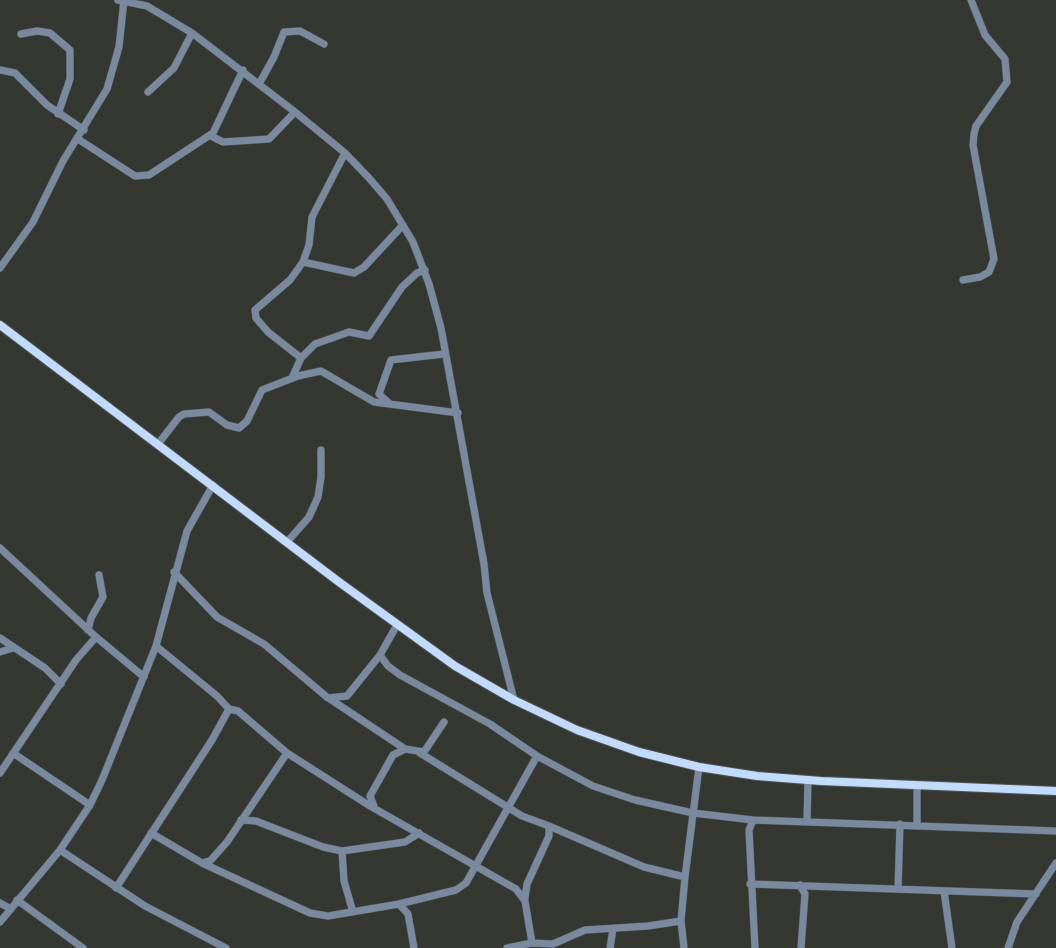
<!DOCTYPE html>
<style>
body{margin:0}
canvas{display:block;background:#343831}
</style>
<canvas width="1056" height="948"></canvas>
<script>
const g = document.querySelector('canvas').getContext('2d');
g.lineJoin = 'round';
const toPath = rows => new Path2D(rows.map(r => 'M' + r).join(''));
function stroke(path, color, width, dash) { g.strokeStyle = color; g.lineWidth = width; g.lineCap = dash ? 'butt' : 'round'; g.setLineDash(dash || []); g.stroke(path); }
const minor = toPath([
 [118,0,147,6,192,33,295,112,345,153,369,178,387,199,413,242,429,284,441,328,484,564,487,593,514,700],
 [21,34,37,31,50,33,70,50,70,79,58,114],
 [0,70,15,73,47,105,84,130],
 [259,84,274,57,284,32,300,31,324,44],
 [148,92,174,68,192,33],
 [211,136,223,142,269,139,295,112],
 [78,139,135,176,149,175,213,133,243,70],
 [303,262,354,273,364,267,403,225],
 [0,268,33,222,63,161,107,89,119,47,124,0],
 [963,280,980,277,989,272,994,259,973,145,974,134,976,126,1007,82,1005,59,985,35,971,0],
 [301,358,268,332,256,318,255,310,290,280,303,262,309,245,312,217,345,153],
 [292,378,301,358,315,344,349,332,369,336,402,287,417,273,425,270],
 [390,404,379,394,391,360,444,354],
 [158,444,179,417,184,414,209,412,227,425,239,428,247,421,262,390,298,376,321,371,374,402,458,413],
 [288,541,309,517,318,497,321,477,321,450],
 [0,548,96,637,144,677],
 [174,572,217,617,264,644,328,698,347,696,380,655,397,625],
 [88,630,91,618,103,597,99,575],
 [0,638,45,668,61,684],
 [0,652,13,648],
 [380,655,388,666,400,675,490,724,537,756,593,786,635,800,693,813,753,820],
 [330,699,405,749],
 [229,709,238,711,287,753,370,806,516,889,525,901,532,943],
 [13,753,90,805],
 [420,753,522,816,549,826,549,836,527,884,525,898],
 [0,773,76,660,96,637],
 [374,806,370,796,393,755,405,749,424,752,444,722],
 [241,820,256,821,323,847,342,851,405,842,419,833],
 [807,822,808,780],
 [917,825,917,785],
 [549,826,644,867,685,877],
 [151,833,202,863,210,861,227,842,287,753],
 [60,850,145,906,226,948],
 [342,851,344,881,353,912],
 [202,863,310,913,328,916,399,904,408,914,414,948],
 [750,884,1036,894],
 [800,885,805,894,801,948],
 [116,888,212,740,229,709,217,696,156,646],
 [898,889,900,824],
 [944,891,952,948],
 [17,900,83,948],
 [0,903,11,909],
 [399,904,456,890,466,883,537,756],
 [0,922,60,850,90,805,102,780,156,646,187,531,213,485],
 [507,948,532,943,553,944,585,930,648,926,681,921],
 [610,948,613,929],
 [684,948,681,921,685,877,699,767],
 [755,948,749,830,753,820,1056,831],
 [1008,948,1017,922,1056,863]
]);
const major = toPath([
 [0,325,339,582,455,666,514,700,577,730,639,752,699,767,757,776,821,781,1056,791]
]);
stroke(minor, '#52564f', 8);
stroke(major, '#52564f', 10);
stroke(minor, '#79899f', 7);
stroke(major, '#c1dbfe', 8);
</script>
